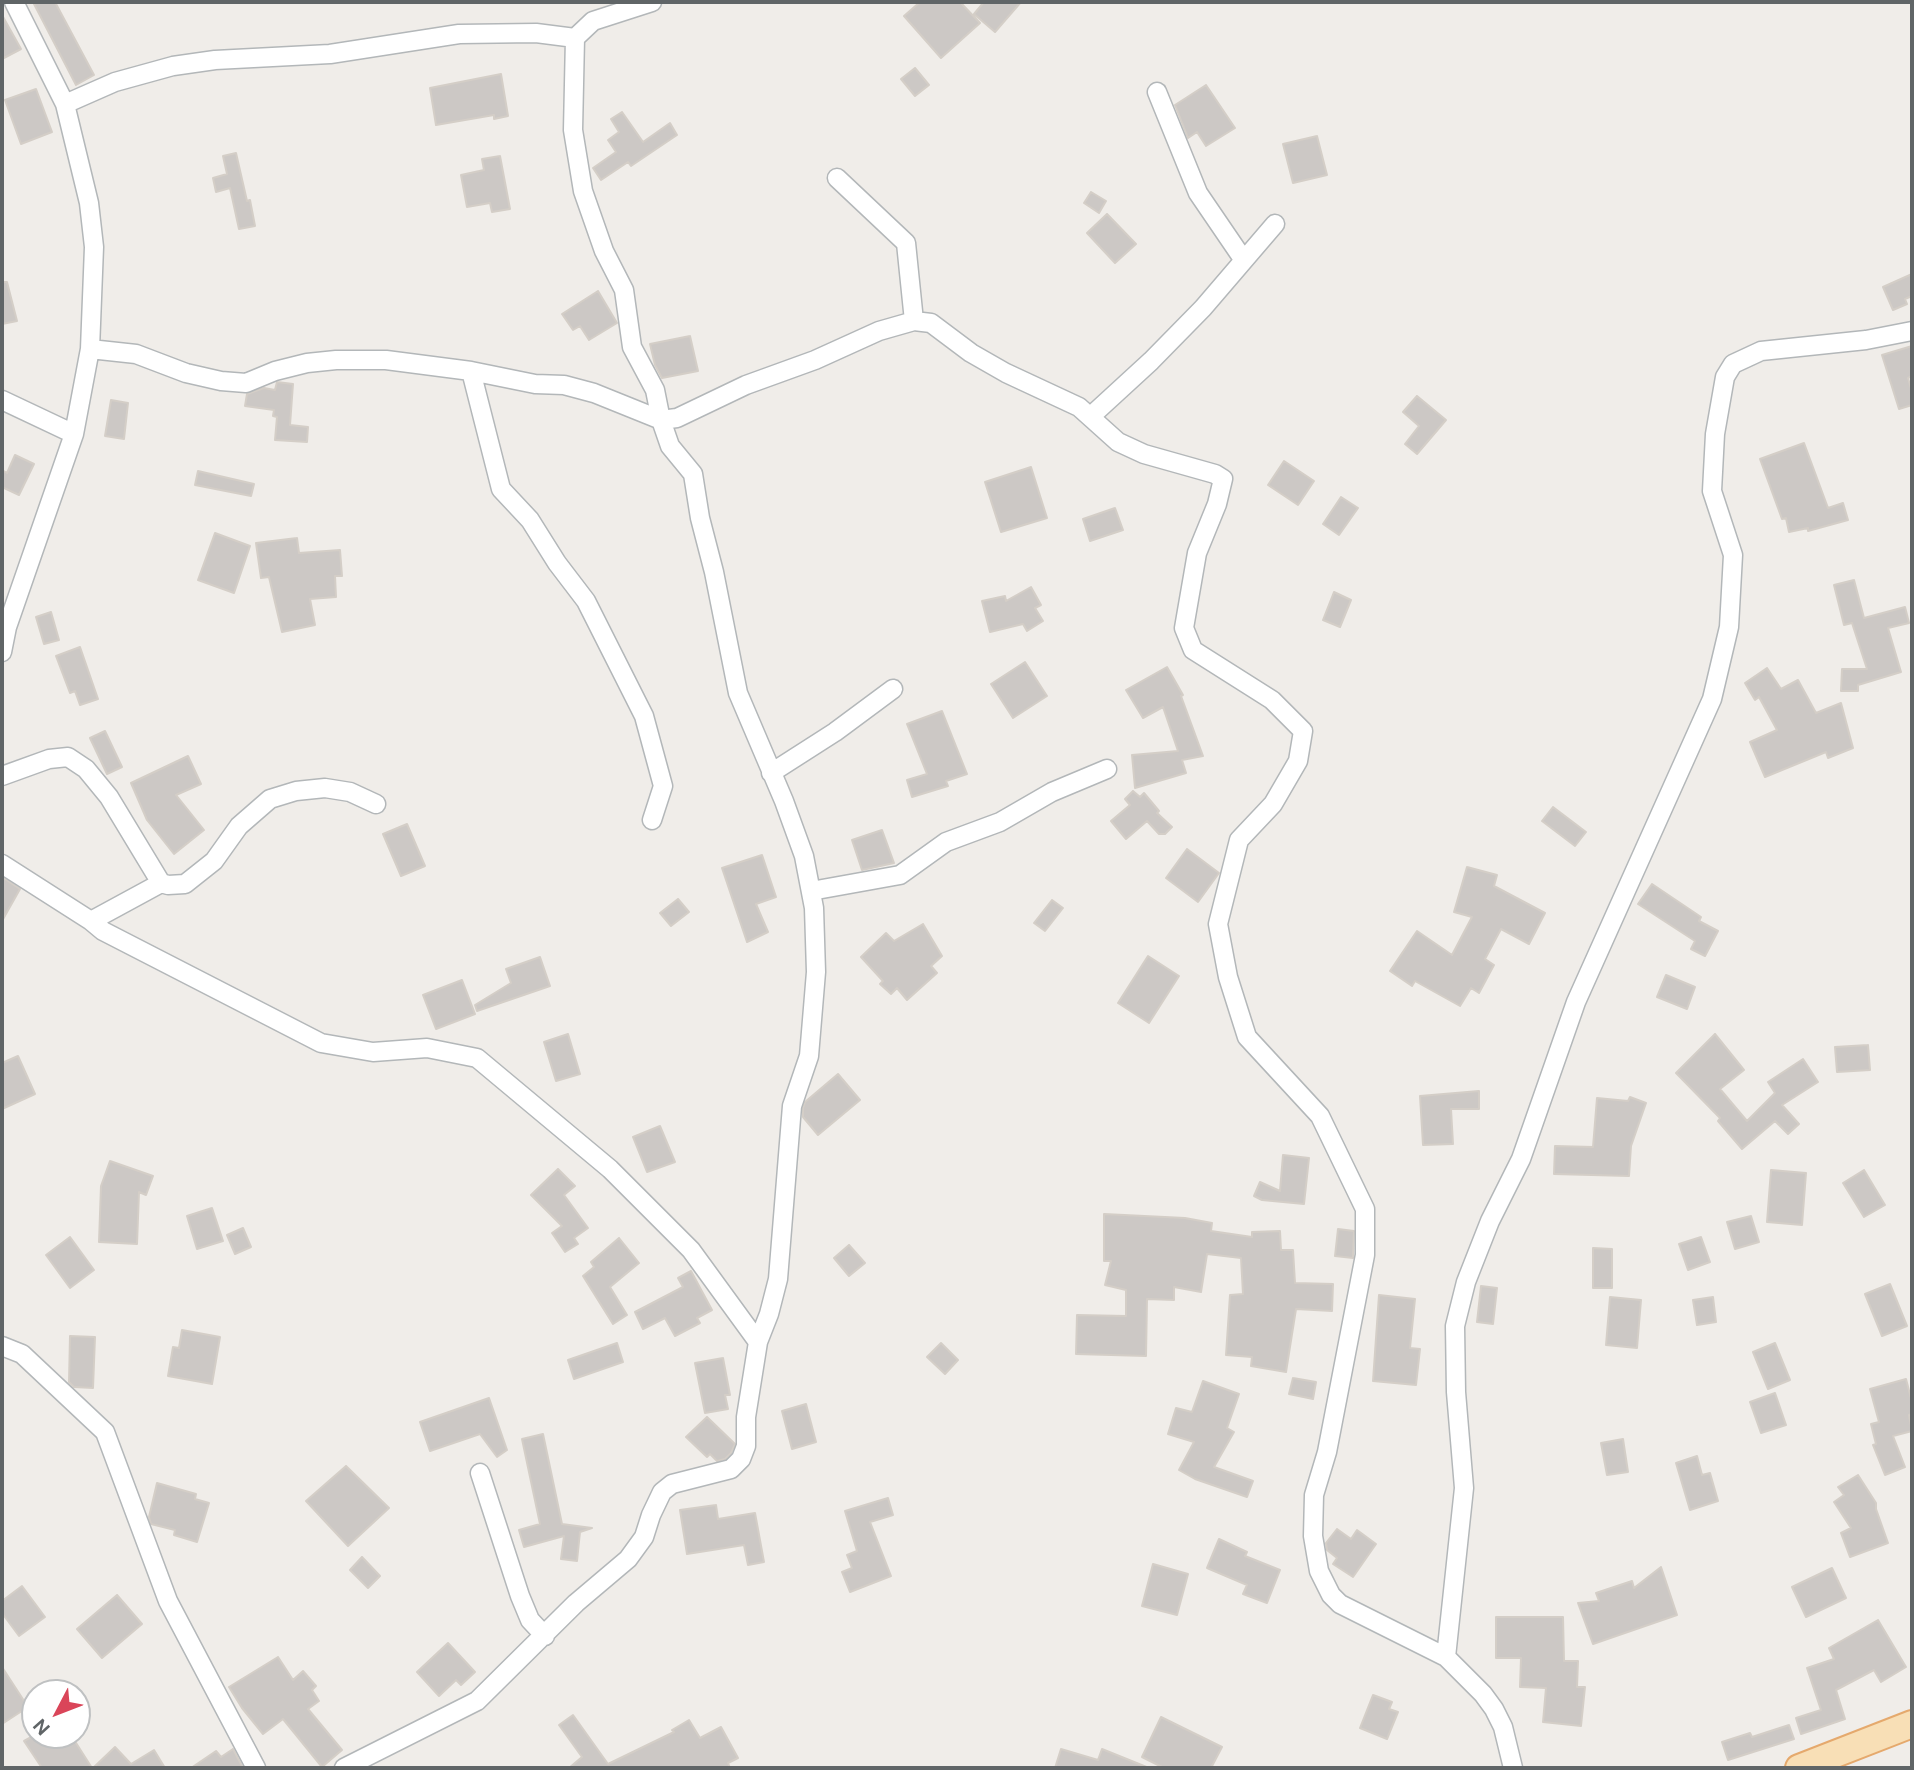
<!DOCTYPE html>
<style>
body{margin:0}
#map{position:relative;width:1914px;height:1770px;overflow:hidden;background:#f0ede9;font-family:"DM Sans",sans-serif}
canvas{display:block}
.frame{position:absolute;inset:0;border:4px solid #606567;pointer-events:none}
.north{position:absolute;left:21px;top:1679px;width:70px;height:70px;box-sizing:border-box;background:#fff;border:2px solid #bfc1c2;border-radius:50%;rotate:228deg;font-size:19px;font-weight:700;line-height:28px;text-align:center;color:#606567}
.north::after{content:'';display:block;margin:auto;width:24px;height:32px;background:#da4559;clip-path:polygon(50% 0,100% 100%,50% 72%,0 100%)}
</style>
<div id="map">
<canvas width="1914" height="1770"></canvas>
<div class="frame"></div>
<div class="north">N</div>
</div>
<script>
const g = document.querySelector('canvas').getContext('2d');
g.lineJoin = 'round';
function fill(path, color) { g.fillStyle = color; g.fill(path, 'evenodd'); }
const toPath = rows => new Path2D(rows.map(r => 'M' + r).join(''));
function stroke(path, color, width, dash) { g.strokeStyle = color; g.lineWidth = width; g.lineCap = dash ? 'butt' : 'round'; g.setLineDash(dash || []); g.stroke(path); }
const building = toPath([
 [33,2,55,2,94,75,76,85,33,2],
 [920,2,960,2,980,23,941,58,904,16,920,2],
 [984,2,1021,2,995,32,974,14,984,2],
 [2,15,21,49,2,59,2,15],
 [915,68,929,85,915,96,901,79,915,68],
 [501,74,508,116,494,119,494,115,436,125,430,88,501,74],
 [1206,85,1235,128,1206,146,1197,132,1188,138,1175,105,1206,85],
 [36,89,52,132,21,144,5,100,36,89],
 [622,112,643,142,670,123,677,135,631,166,628,162,601,180,593,168,616,152,608,140,619,132,611,119,622,112],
 [1317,136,1327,175,1293,183,1283,144,1317,136],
 [236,153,247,201,250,200,255,226,239,229,230,188,216,192,213,178,227,174,223,156,236,153],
 [500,156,510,209,492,212,490,203,467,207,461,175,484,170,482,159,500,156],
 [1091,192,1106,201,1099,213,1084,203,1091,192],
 [1107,214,1136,244,1115,263,1087,233,1107,214],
 [1912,274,1912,296,1905,299,1907,304,1893,310,1883,287,1912,274],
 [2,282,7,282,17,321,2,324,2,282],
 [598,291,617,323,589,340,580,326,573,330,562,314,598,291],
 [690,336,698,371,662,378,655,365,650,344,690,336],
 [1912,346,1912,376,1908,378,1912,392,1912,405,1899,409,1882,355,1912,346],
 [277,382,293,384,290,425,308,427,307,442,275,440,277,417,273,416,274,410,245,406,247,394,264,388,275,390,277,382],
 [1417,396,1446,420,1417,454,1405,444,1419,426,1403,412,1417,396],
 [111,400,128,403,124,439,105,436,111,400],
 [1804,443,1828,508,1843,503,1848,520,1808,531,1808,528,1789,532,1786,518,1782,519,1760,459,1804,443],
 [15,455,34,464,19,495,2,487,2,470,7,473,15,455],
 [1284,461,1314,481,1298,505,1268,485,1284,461],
 [1031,467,1047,518,1001,532,985,482,1031,467],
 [198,471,254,484,251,496,195,485,198,471],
 [1341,497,1358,508,1339,535,1323,524,1341,497],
 [1115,508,1123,530,1090,541,1083,519,1115,508],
 [215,533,250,546,234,593,198,580,215,533],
 [297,538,299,553,340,550,342,576,335,576,336,597,310,599,315,625,282,632,269,577,261,578,256,543,297,538],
 [1854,580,1864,618,1905,607,1909,623,1888,628,1901,672,1858,685,1858,691,1841,691,1842,669,1867,669,1852,623,1844,625,1834,585,1854,580],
 [1031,587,1041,605,1035,608,1043,621,1027,631,1023,624,990,632,982,601,1005,596,1006,601,1031,587],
 [1334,592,1351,600,1340,627,1323,620,1334,592],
 [51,612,59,640,44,644,36,617,51,612],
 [80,647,98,699,80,705,75,691,70,693,56,656,80,647],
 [1025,662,1047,696,1013,718,991,684,1025,662],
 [1167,667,1183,695,1181,696,1203,756,1182,760,1186,773,1135,788,1132,755,1178,751,1163,707,1143,718,1126,690,1167,667],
 [1767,668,1781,689,1798,680,1816,713,1841,703,1853,748,1828,758,1826,752,1765,777,1750,742,1777,730,1759,697,1755,700,1745,683,1767,668],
 [942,711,967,774,946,781,948,786,912,797,907,780,927,774,907,724,942,711],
 [105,731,122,767,107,774,90,738,105,731],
 [188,756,201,784,176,795,204,830,174,854,147,820,131,783,188,756],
 [1133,791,1140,797,1144,793,1159,811,1157,813,1172,827,1165,834,1159,834,1147,821,1126,839,1111,821,1130,805,1125,799,1133,791],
 [1553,807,1586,832,1575,846,1542,821,1553,807],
 [407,824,425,866,401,876,383,834,407,824],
 [882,830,894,863,862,870,852,840,882,830],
 [1187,849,1219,873,1198,902,1166,878,1187,849],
 [762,855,776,897,756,904,768,932,747,942,722,868,762,855],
 [1467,867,1497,875,1494,886,1545,913,1529,944,1501,929,1485,959,1494,965,1479,993,1471,988,1460,1006,1415,981,1412,986,1390,971,1417,931,1452,955,1472,917,1454,912,1467,867],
 [2,877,20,889,2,921,2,877],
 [1652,884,1701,917,1699,921,1718,931,1705,956,1691,949,1695,941,1638,904,1652,884],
 [678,899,689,912,671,926,660,913,678,899],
 [1052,900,1063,908,1045,931,1034,923,1052,900],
 [923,924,942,956,931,966,937,973,907,1000,897,988,891,994,880,984,883,981,861,957,886,933,894,941,923,924],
 [1148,956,1179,976,1149,1023,1118,1003,1148,956],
 [540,957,550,986,477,1011,475,1005,511,983,506,969,540,957],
 [1666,975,1695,987,1687,1009,1657,997,1666,975],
 [462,980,475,1014,436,1029,423,995,462,980],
 [568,1034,580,1074,556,1081,544,1042,568,1034],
 [1715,1034,1744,1070,1720,1089,1747,1121,1775,1093,1768,1082,1803,1059,1818,1082,1782,1105,1799,1124,1788,1134,1775,1121,1742,1149,1718,1121,1720,1118,1676,1073,1715,1034],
 [1868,1045,1870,1070,1837,1072,1835,1047,1868,1045],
 [18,1056,35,1094,2,1109,2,1063,18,1056],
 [838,1074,860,1100,818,1135,803,1117,803,1108,805,1102,838,1074],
 [1479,1091,1479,1109,1451,1109,1453,1144,1423,1145,1420,1096,1479,1091],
 [1630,1097,1646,1103,1631,1146,1629,1176,1554,1174,1555,1146,1593,1147,1597,1098,1628,1101,1630,1097],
 [660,1126,675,1162,647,1172,633,1137,660,1126],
 [1283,1155,1309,1158,1304,1204,1262,1200,1254,1196,1260,1182,1280,1191,1283,1155],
 [110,1161,153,1176,146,1195,139,1192,137,1244,99,1242,101,1186,110,1161],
 [558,1169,575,1186,564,1195,588,1228,574,1238,578,1244,565,1252,552,1233,562,1226,531,1195,558,1169],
 [1771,1170,1806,1173,1802,1225,1767,1222,1771,1170],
 [1864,1170,1885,1205,1864,1217,1843,1183,1864,1170],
 [212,1208,223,1241,197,1249,187,1216,212,1208],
 [1104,1214,1185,1218,1212,1223,1211,1231,1252,1237,1252,1232,1280,1231,1281,1250,1293,1250,1295,1283,1333,1284,1332,1311,1296,1309,1286,1372,1251,1366,1252,1357,1226,1355,1230,1295,1243,1294,1241,1258,1207,1254,1201,1292,1174,1287,1174,1300,1147,1299,1146,1356,1076,1354,1077,1315,1126,1316,1126,1290,1105,1285,1111,1261,1104,1261,1104,1214],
 [1751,1216,1759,1242,1735,1249,1727,1222,1751,1216],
 [243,1228,251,1247,235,1254,227,1235,243,1228],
 [1338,1229,1354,1231,1353,1258,1335,1256,1338,1229],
 [70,1237,94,1270,70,1288,46,1255,70,1237],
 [1701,1237,1710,1262,1688,1270,1679,1244,1701,1237],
 [619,1238,639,1263,610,1287,627,1315,613,1324,583,1276,594,1267,591,1262,619,1238],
 [849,1245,865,1263,849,1276,834,1258,849,1245],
 [1593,1248,1612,1249,1612,1288,1593,1288,1593,1248],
 [691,1271,712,1310,697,1318,700,1323,675,1336,665,1318,643,1329,635,1312,683,1287,678,1278,691,1271],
 [1890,1284,1907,1326,1882,1336,1865,1294,1890,1284],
 [1481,1286,1497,1288,1493,1324,1477,1322,1481,1286],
 [1379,1295,1415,1299,1410,1348,1420,1349,1416,1385,1373,1381,1379,1295],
 [1610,1297,1641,1300,1637,1348,1606,1345,1610,1297],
 [1713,1297,1716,1322,1697,1325,1693,1300,1713,1297],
 [182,1330,220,1337,212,1384,168,1376,173,1347,179,1348,182,1330],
 [70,1336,95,1337,93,1388,74,1387,69,1382,70,1336],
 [617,1343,623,1362,574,1379,568,1360,617,1343],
 [941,1343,958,1360,945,1374,927,1357,941,1343],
 [1775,1343,1790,1380,1768,1389,1753,1352,1775,1343],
 [723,1358,730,1395,725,1395,728,1409,705,1413,695,1363,723,1358],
 [1293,1378,1316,1382,1313,1399,1289,1394,1293,1378],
 [1906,1379,1912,1402,1912,1414,1909,1415,1912,1431,1893,1436,1905,1467,1885,1475,1873,1445,1876,1444,1871,1424,1879,1422,1870,1389,1906,1379],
 [1203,1381,1239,1394,1227,1428,1234,1432,1214,1467,1253,1481,1247,1497,1195,1479,1179,1470,1194,1442,1168,1434,1176,1408,1192,1412,1203,1381],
 [1775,1393,1786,1425,1761,1433,1750,1402,1775,1393],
 [489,1398,507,1450,497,1457,480,1434,430,1451,420,1422,489,1398],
 [806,1404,816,1442,792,1449,782,1411,806,1404],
 [707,1417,735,1444,731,1453,725,1459,717,1461,710,1454,707,1457,686,1437,707,1417],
 [543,1434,562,1524,592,1528,580,1532,577,1561,561,1559,564,1536,524,1547,519,1530,540,1524,522,1439,543,1434],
 [1623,1439,1628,1472,1607,1475,1601,1443,1623,1439],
 [1697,1456,1702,1475,1710,1473,1718,1501,1690,1510,1676,1463,1697,1456],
 [346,1466,389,1508,348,1546,306,1501,346,1466],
 [1858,1475,1876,1503,1876,1509,1888,1543,1850,1557,1841,1533,1851,1528,1834,1502,1844,1495,1838,1487,1858,1475],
 [157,1483,196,1494,195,1499,209,1503,197,1542,174,1535,175,1530,151,1524,149,1517,157,1483],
 [888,1498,893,1515,870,1522,891,1576,850,1592,842,1572,852,1568,847,1555,857,1551,845,1511,888,1498],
 [716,1505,718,1519,755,1513,764,1562,748,1565,744,1545,687,1554,680,1510,716,1505],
 [1337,1529,1351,1539,1357,1530,1376,1544,1353,1577,1333,1564,1337,1558,1327,1550,1326,1543,1337,1529],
 [1219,1539,1247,1552,1245,1556,1280,1570,1267,1603,1243,1594,1247,1585,1207,1568,1219,1539],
 [362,1557,380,1576,368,1588,350,1570,362,1557],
 [1153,1564,1188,1574,1177,1615,1142,1606,1153,1564],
 [1661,1567,1677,1615,1593,1644,1578,1603,1599,1601,1596,1593,1632,1581,1634,1588,1661,1567],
 [1832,1568,1846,1598,1806,1617,1792,1587,1832,1568],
 [22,1586,45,1617,19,1636,2,1613,2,1601,22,1586],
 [117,1595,142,1624,102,1658,77,1629,117,1595],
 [1496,1617,1563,1617,1564,1661,1578,1661,1577,1687,1585,1687,1581,1726,1543,1722,1546,1688,1520,1687,1521,1658,1496,1658,1496,1617],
 [1878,1620,1906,1667,1881,1682,1874,1670,1836,1690,1845,1719,1801,1734,1796,1718,1821,1710,1807,1668,1834,1659,1829,1648,1878,1620],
 [448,1643,475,1672,461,1685,456,1680,439,1696,417,1672,448,1643],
 [278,1657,293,1680,303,1671,316,1686,312,1690,319,1701,308,1709,342,1750,322,1767,283,1719,263,1734,242,1708,229,1687,278,1657],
 [2,1667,28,1707,2,1724,2,1667],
 [1373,1695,1392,1702,1389,1709,1398,1712,1387,1739,1360,1728,1373,1695],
 [573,1715,608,1764,674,1732,672,1730,689,1720,700,1738,721,1727,738,1758,728,1763,730,1768,569,1768,582,1757,559,1725,573,1715],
 [1161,1717,1222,1747,1211,1768,1164,1768,1142,1757,1161,1717],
 [1789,1725,1794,1739,1728,1760,1722,1742,1750,1733,1752,1737,1789,1725],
 [35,1735,71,1735,92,1768,42,1768,24,1741,35,1735],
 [115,1747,131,1764,154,1750,165,1768,93,1768,115,1747],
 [233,1749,243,1768,191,1768,216,1751,221,1757,233,1749],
 [1061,1749,1098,1760,1102,1749,1149,1768,1055,1768,1061,1749]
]);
const street = toPath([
 [652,2,593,21,575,38,573,130,583,191,604,251,624,290,632,347,655,390,661,420,677,418,746,385,815,360,879,331,914,321,931,323,971,353,1006,373,1079,407,1118,442,1144,454,1215,474,1223,479,1217,504,1197,553,1184,628,1193,650,1272,700,1303,731,1298,761,1273,804,1239,840,1218,924,1228,977,1247,1037,1320,1116,1365,1209,1365,1255,1327,1452,1314,1495,1313,1536,1319,1571,1331,1595,1340,1604,1446,1657,1483,1694,1494,1709,1503,1727,1513,1768],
 [1157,92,1198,193,1243,259],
 [65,104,115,82,173,66,215,60,330,54,459,34,536,33,575,38],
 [837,178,906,243,914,321],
 [90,349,136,354,186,373,221,381,246,383,275,371,307,363,336,360,386,360,471,371,535,384,564,385,594,393,661,420,670,446,693,474,700,518,714,572,738,693,784,801,804,856,814,908,816,972,809,1056,792,1106,778,1279,769,1314,758,1342,746,1417,746,1446,741,1459,731,1469,672,1484,662,1492,651,1515,644,1537,628,1559,576,1603,477,1701,344,1768],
 [471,371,501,489,530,520,557,563,586,601,644,716,663,786,652,820],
 [2,400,74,434],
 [1090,417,1151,361,1203,308,1275,224],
 [2,652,7,627,74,434,90,349,94,247,89,203,65,104,14,2],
 [771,773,835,732,893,689],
 [2,776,49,759,68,757,86,769,109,797,161,883],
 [2,864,91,921,103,931,321,1043,373,1052,427,1048,477,1058,610,1169,691,1250,758,1342],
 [811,891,900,875,946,842,1000,822,1052,792,1107,769],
 [91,921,161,883,168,885,185,884,214,861,239,826,270,799,296,791,325,788,350,792,376,804],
 [2,1346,22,1354,105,1432,168,1601,256,1768],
 [480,1473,520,1596,530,1620,545,1636],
 [1446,1657,1464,1488,1456,1392,1455,1326,1466,1282,1490,1221,1521,1159,1576,1002,1712,699,1729,627,1733,555,1712,491,1715,434,1725,377,1733,364,1761,351,1866,340,1912,331]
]);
const primary = toPath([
 [1799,1768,1912,1724]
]);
fill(building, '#ccc8c5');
stroke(building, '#d4cec7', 2);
stroke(street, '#b3b7b9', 21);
stroke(primary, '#e5a96d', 30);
stroke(street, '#fff', 18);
stroke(primary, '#f8dfb6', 26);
</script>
